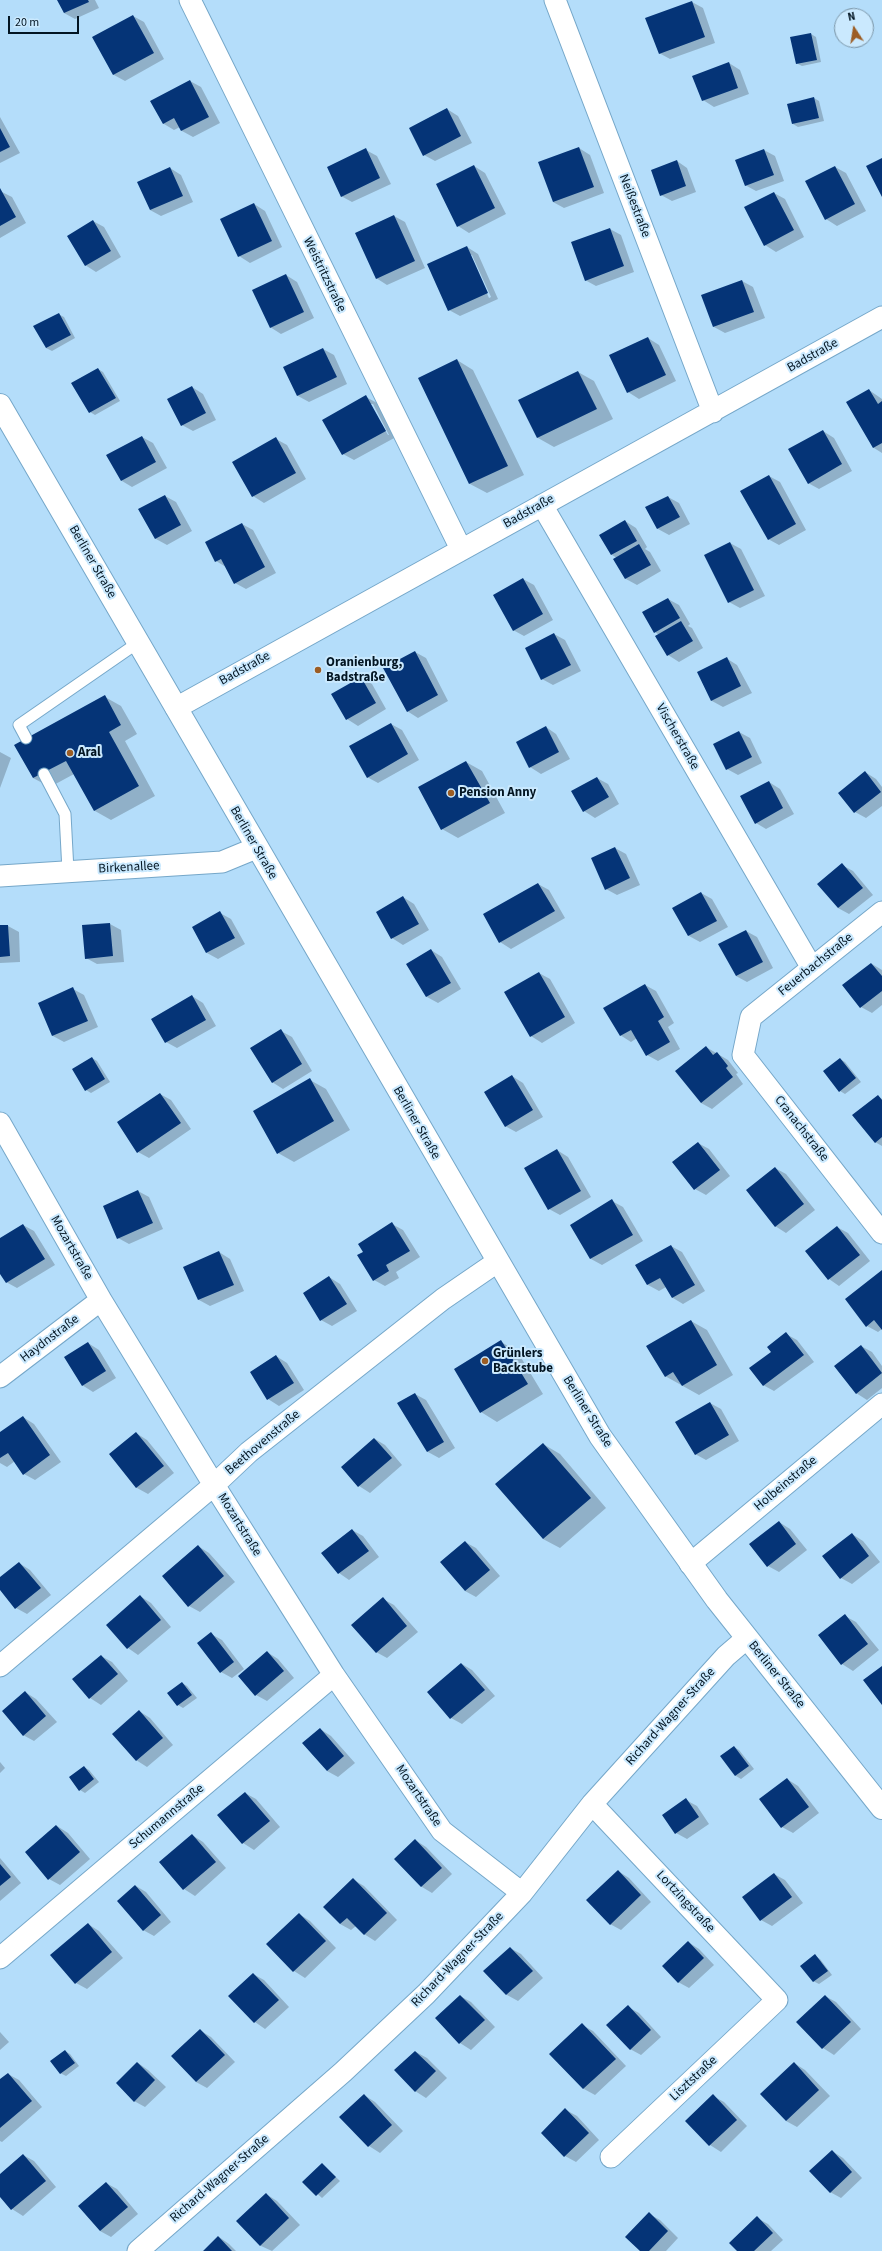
<!DOCTYPE html>
<meta charset="utf-8">
<style>
body{margin:0}
#map{position:relative;width:882px;height:2251px;overflow:hidden;background:#b4ddfa;font-family:"Source Sans 3",sans-serif}
canvas{display:block}
.north{position:absolute;left:834px;top:8px;width:40px;height:40px;box-sizing:border-box;background:#cae9fe;border:1px solid #7a94a6;border-radius:50%;rotate:348deg;font-size:11px;font-weight:700;line-height:16px;text-align:center;color:#031522}
.north::after{content:'';display:block;margin:auto;width:14px;height:18px;background:#9c5d24;clip-path:polygon(50% 0,100% 100%,50% 72%,0 100%)}
.scale{position:absolute;left:8px;top:16px;width:71px;height:18px;box-sizing:border-box;border:2px solid #031522;border-top:0;padding-left:5px;font-size:12px;line-height:14px;white-space:nowrap;color:#031522;-webkit-text-stroke:3px #cae9fe;paint-order:stroke}
</style>
<div id="map">
<canvas width="882" height="2251"></canvas>
<div class="north">N</div>
<div class="scale">20 m</div>
</div>
<script>
const g = document.querySelector('canvas').getContext('2d');
g.lineJoin = 'round';
function fill(path, color) { g.fillStyle = color; g.fill(path, 'evenodd'); }
const toPath = rows => new Path2D(rows.map(r => 'M' + r).join(''));
function stroke(path, color, width, dash) { g.strokeStyle = color; g.lineWidth = width; g.lineCap = dash ? 'butt' : 'round'; g.setLineDash(dash || []); g.stroke(path); }
function write(font, color, halo, rows, align = 'center') {
  g.font = font + ' "Source Sans 3",sans-serif'; g.lineWidth = 4; g.setLineDash([]); g.textBaseline = 'middle'; g.strokeStyle = halo; g.fillStyle = color; for (const [text, x, y, turn = 0] of rows) {
    g.save(); g.translate(x, y); g.rotate((+turn || 0) * Math.PI / 180); g.textAlign = isNaN(turn) ? turn : align; if (halo) g.strokeText(text, 0, 0); g.fillText(text, 0, 0); g.restore();
  }
}
const shadow = toPath([
 [58,0,95,0,99,8,75,19,64,13],
 [692,2,703,8,715,43,670,59,659,53],
 [133,16,144,22,164,59,125,81,114,75,93,37],
 [811,34,816,37,821,62,802,66,796,63],
 [729,63,740,70,749,94,714,107,703,100],
 [190,81,201,87,220,123,193,137,182,131,180,127,174,130,164,124,152,101],
 [814,98,819,101,824,121,798,127,793,124],
 [447,109,458,116,472,143,435,161,424,155],
 [0,117,20,153,0,163],
 [579,148,590,155,604,193,564,208,553,202],
 [366,150,377,156,391,184,352,202,341,196],
 [764,150,775,156,784,181,756,191,745,185],
 [677,161,687,168,696,192,672,201,661,195],
 [474,166,485,173,506,214,469,233,458,226],
 [835,167,846,173,866,211,837,226,826,219],
 [170,168,181,175,193,202,161,216,150,210],
 [0,191,12,197,26,223,0,238],
 [774,193,785,199,804,237,776,252,765,245],
 [254,204,265,211,282,247,250,263,239,256],
 [394,216,405,222,425,268,387,285,376,278],
 [93,221,104,227,121,257,96,272,85,265],
 [610,229,621,235,634,272,596,286,585,280],
 [467,247,478,254,498,299,460,316,449,310],
 [470,255,472,255,491,297,489,298],
 [286,275,297,282,314,318,281,334,270,327],
 [742,281,753,287,765,318,725,333,714,327],
 [58,314,64,317,75,338,52,351,46,348],
 [648,338,659,345,676,381,639,399,628,392],
 [323,349,334,355,347,384,309,402,298,396,284,367],
 [457,360,473,370,524,475,487,493,470,484,420,378],
 [98,369,103,372,120,401,95,415,90,412],
 [578,372,594,381,613,419,554,447,538,438,519,400],
 [192,387,203,394,216,420,193,431,182,425],
 [869,390,882,399,882,453,874,448,848,402],
 [366,397,377,403,396,437,354,460,343,454],
 [370,404,373,404,389,435,388,435],
 [823,431,834,438,852,471,819,489,808,483],
 [142,437,153,443,167,468,132,487,122,481],
 [276,439,287,445,306,479,264,503,253,496],
 [769,476,780,482,806,530,779,545,768,539],
 [165,496,176,502,192,531,167,545,156,539,140,509],
 [668,497,679,503,690,524,669,535,658,529,647,508],
 [625,521,636,528,647,547,645,549,650,552,661,571,637,585,626,579,617,558,612,555],
 [242,524,253,530,276,573,246,589,235,583,226,567,216,561],
 [730,543,741,549,765,596,740,608,729,602],
 [523,579,534,585,553,620,524,636,513,630],
 [668,599,679,605,690,624,688,626,692,628,703,648,679,662,668,655,659,635,655,632],
 [554,634,565,640,581,671,553,685,542,679],
 [415,652,426,658,448,701,418,718,407,711],
 [726,658,737,665,752,693,723,707,712,701,698,673],
 [361,678,372,684,386,709,358,726,347,719],
 [105,697,121,706,137,734,125,741,155,796,111,820,95,811,74,774,50,787,33,778],
 [391,724,402,730,419,760,378,783,367,777],
 [546,727,556,734,570,759,541,774,530,767],
 [739,732,750,738,762,763,738,775,727,769],
 [0,752,11,758,0,788],
 [466,762,482,771,505,813,458,838,442,829],
 [865,772,876,779,882,787,882,806,866,818,855,812],
 [597,778,608,784,619,804,595,818,584,811],
 [769,782,780,789,794,814,766,829,756,823],
 [615,848,626,854,640,885,617,895,606,889],
 [842,865,853,871,873,895,849,914,838,908],
 [538,884,549,890,565,918,511,949,500,942,484,915],
 [701,893,712,899,728,927,700,942,689,936,674,908],
 [403,897,414,904,429,930,403,945,392,938],
 [220,913,231,919,245,944,218,959,207,953,193,928],
 [110,924,121,930,124,962,97,964,86,958],
 [0,926,8,926,19,932,20,962,0,963],
 [746,931,757,937,773,968,747,982,736,976],
 [431,950,442,957,461,989,438,1003,427,997,408,964],
 [872,964,882,970,882,1005,872,1013,861,1007],
 [539,973,550,979,575,1023,542,1043,531,1036,506,992],
 [645,985,656,991,674,1023,668,1027,680,1049,658,1061,647,1055,637,1038,631,1042,620,1035],
 [73,989,84,995,98,1027,64,1042,53,1036,39,1003],
 [192,996,203,1003,216,1026,177,1048,166,1042],
 [281,1031,292,1037,312,1071,283,1089,272,1082],
 [706,1047,728,1060,738,1073,736,1074,743,1084,712,1109,701,1103],
 [92,1058,97,1061,110,1082,91,1093,86,1090],
 [840,1059,845,1062,861,1082,845,1094,840,1091],
 [512,1076,523,1083,543,1117,516,1132,505,1126],
 [310,1080,326,1089,350,1130,294,1162,278,1153],
 [160,1094,171,1100,191,1129,149,1158,138,1152],
 [878,1096,882,1099,882,1146,875,1142],
 [698,1143,709,1149,730,1176,706,1195,695,1189],
 [557,1150,568,1157,591,1197,560,1215,549,1209],
 [775,1168,786,1174,815,1210,786,1233,775,1226],
 [138,1191,149,1197,163,1229,129,1244,118,1238],
 [612,1201,623,1207,643,1241,602,1265,591,1259,571,1225],
 [392,1224,403,1230,420,1257,396,1272,399,1278,385,1286,374,1280,364,1252],
 [23,1225,34,1231,55,1265,17,1288,6,1282,0,1272,0,1239],
 [837,1227,848,1233,870,1261,839,1286,829,1279],
 [671,1246,682,1252,705,1291,683,1304,673,1298,666,1287,659,1291,648,1285,637,1266],
 [219,1252,230,1259,244,1291,210,1306,199,1300,185,1267],
 [882,1271,882,1329,878,1332,867,1326],
 [329,1277,340,1284,357,1311,332,1326,321,1320],
 [691,1321,707,1330,733,1375,699,1395,665,1376],
 [786,1334,797,1340,814,1362,774,1391,763,1385,772,1352],
 [501,1342,517,1351,543,1394,497,1422,481,1412],
 [88,1343,99,1350,116,1378,93,1392,82,1385],
 [861,1346,872,1352,882,1366,882,1388,867,1400,856,1393],
 [276,1356,287,1363,304,1390,279,1406,268,1399,251,1372],
 [415,1394,426,1400,455,1448,439,1458,428,1452,399,1404],
 [710,1403,721,1409,739,1441,706,1460,695,1454],
 [23,1417,34,1424,61,1462,35,1480,24,1474,15,1461,7,1467,0,1463,0,1433],
 [136,1433,147,1440,174,1473,148,1494,137,1488,110,1454],
 [375,1439,385,1445,402,1465,370,1493,359,1486,342,1467],
 [543,1444,560,1454,606,1508,560,1548,543,1539],
 [779,1522,790,1529,807,1550,779,1572,768,1566],
 [352,1530,363,1536,379,1557,349,1580,339,1573],
 [852,1534,863,1541,880,1562,852,1584,841,1578],
 [465,1542,476,1548,500,1576,476,1597,465,1591],
 [198,1546,209,1553,235,1582,200,1612,189,1606],
 [19,1563,30,1570,51,1595,27,1614,16,1608,0,1589,0,1579],
 [140,1596,151,1603,171,1627,138,1655,128,1648],
 [383,1599,394,1605,418,1632,387,1658,376,1652],
 [845,1616,856,1622,879,1650,853,1671,842,1664,819,1636],
 [211,1634,222,1640,244,1669,232,1678,221,1672],
 [267,1652,278,1659,294,1678,267,1701,256,1695],
 [101,1656,112,1662,128,1681,101,1705,90,1698],
 [462,1664,472,1670,495,1696,462,1724,451,1718],
 [182,1683,187,1686,197,1698,183,1708,178,1705,169,1693],
 [25,1692,36,1699,57,1722,34,1741,23,1735],
 [139,1711,150,1718,173,1745,147,1767,136,1760],
 [320,1729,331,1736,355,1763,338,1777,327,1771],
 [734,1747,739,1750,754,1769,741,1779,736,1776,722,1756],
 [0,1762,5,1768,0,1773],
 [84,1767,89,1770,99,1782,85,1793,80,1790],
 [787,1779,798,1786,819,1813,793,1833,782,1827],
 [245,1793,256,1799,280,1827,254,1850,243,1843],
 [686,1800,697,1806,709,1824,687,1839,676,1833],
 [57,1826,68,1833,90,1859,60,1885,49,1879],
 [192,1835,203,1842,226,1868,195,1896,184,1889],
 [415,1840,426,1847,452,1874,432,1893,422,1887,395,1859],
 [0,1858,21,1883,0,1901],
 [618,1871,629,1878,651,1902,621,1930,610,1924],
 [774,1874,785,1880,803,1903,772,1926,761,1920],
 [354,1880,364,1886,397,1920,375,1941,364,1934,356,1926,351,1930,340,1924],
 [136,1886,146,1892,171,1922,154,1936,143,1930],
 [299,1914,310,1921,336,1948,305,1978,294,1971,268,1944],
 [88,1924,99,1931,123,1958,87,1989,76,1983],
 [688,1942,699,1949,714,1965,689,1988,678,1982],
 [510,1948,521,1954,543,1978,518,2001,507,1995,485,1971],
 [815,1956,820,1959,832,1975,819,1984,813,1981],
 [253,1974,264,1980,289,2007,265,2029,255,2022],
 [460,1996,471,2002,495,2027,471,2050,460,2043,436,2018],
 [825,1996,836,2002,861,2029,834,2055,823,2048,798,2022],
 [628,2007,639,2013,661,2037,641,2055,630,2049],
 [582,2025,593,2031,626,2066,595,2095,584,2089,551,2054],
 [201,2031,211,2037,235,2062,207,2088,196,2082],
 [0,2032,9,2042,0,2050],
 [65,2051,70,2054,79,2066,66,2076,60,2073],
 [416,2052,427,2058,447,2078,426,2098,415,2091],
 [138,2063,148,2070,166,2087,145,2107,134,2101],
 [794,2063,805,2070,830,2096,797,2127,786,2121],
 [8,2074,19,2080,42,2107,2,2142,0,2141,0,2081],
 [364,2095,375,2102,403,2131,380,2153,369,2146,341,2117],
 [713,2096,724,2102,747,2126,721,2152,710,2145],
 [566,2110,577,2116,599,2140,576,2162,565,2156],
 [832,2151,843,2158,862,2178,841,2198,830,2192],
 [23,2155,34,2161,56,2187,23,2216,12,2209,0,2195,0,2175],
 [322,2164,340,2181,322,2198,304,2182],
 [106,2183,117,2189,138,2214,111,2237,100,2231],
 [266,2194,277,2201,300,2225,272,2251,261,2246,238,2221],
 [649,2214,660,2220,678,2238,666,2251,641,2251],
 [757,2218,768,2224,783,2240,771,2251,738,2251],
 [219,2237,229,2244,236,2251,204,2251]
]);
const building = toPath([
 [57,0,88,0,89,2,64,13],
 [692,1,705,37,659,54,645,18],
 [133,15,154,53,113,75,92,37],
 [811,33,817,60,796,64,790,37],
 [729,62,738,88,702,101,692,76],
 [190,80,209,117,181,131,174,118,163,124,150,101],
 [814,97,819,118,792,124,787,104],
 [447,108,461,136,423,156,409,128],
 [0,128,10,147,0,152],
 [579,147,594,187,553,202,538,162],
 [366,148,380,178,341,197,327,167],
 [764,149,774,175,745,186,735,160],
 [882,158,882,197,866,166],
 [677,160,686,186,660,196,651,170],
 [474,165,495,208,457,227,436,184],
 [835,166,855,204,825,220,805,181],
 [170,167,183,196,150,210,137,182],
 [0,188,16,217,0,226],
 [774,192,794,230,764,246,744,207],
 [254,203,272,241,238,257,220,219],
 [394,215,415,261,376,279,355,233],
 [93,220,111,251,85,266,67,236],
 [610,228,624,266,585,281,571,242],
 [467,246,488,293,448,311,427,264],
 [286,274,304,312,270,328,252,290],
 [742,280,754,312,713,327,701,295],
 [59,313,71,335,46,348,33,326],
 [648,337,666,375,627,393,609,355],
 [323,348,337,377,297,396,283,367],
 [457,359,508,466,469,484,418,378],
 [98,368,116,398,89,413,71,383],
 [578,371,597,409,537,438,518,400],
 [192,386,206,413,181,426,167,399],
 [869,389,878,404,882,401,882,443,873,448,846,402],
 [366,395,386,431,342,455,322,420],
 [823,430,842,464,808,484,788,449],
 [142,436,156,462,121,481,106,455],
 [276,437,296,473,252,497,232,462],
 [769,475,796,524,768,540,740,491],
 [165,495,181,525,155,539,138,509],
 [668,496,680,517,657,529,645,507],
 [625,520,637,541,611,555,599,535],
 [242,523,265,567,234,584,221,559,215,562,205,542],
 [730,542,754,590,728,603,704,555],
 [639,544,651,565,625,579,613,559],
 [523,578,543,614,513,631,493,595],
 [668,598,680,618,654,633,642,612],
 [681,621,693,641,667,656,655,636],
 [554,633,571,665,541,680,525,648],
 [415,651,438,695,407,712,383,668],
 [727,657,741,686,711,701,697,672],
 [361,677,376,703,346,720,331,694],
 [105,695,121,725,109,732,139,786,94,811,66,761,33,778,14,745],
 [391,723,408,754,367,778,349,746],
 [546,726,559,752,529,768,516,742],
 [739,731,752,757,726,770,713,744],
 [466,761,490,803,441,830,418,787],
 [865,771,881,792,854,813,838,793],
 [597,777,609,797,583,812,571,791],
 [769,781,783,808,755,824,740,796],
 [615,847,630,878,605,890,591,858],
 [842,863,863,888,838,908,817,884],
 [538,883,555,911,499,943,483,914],
 [701,892,717,921,688,936,672,908],
 [403,896,419,924,391,939,376,912],
 [220,911,235,938,206,953,192,927],
 [110,923,113,956,85,959,82,925],
 [0,925,8,925,10,956,0,957],
 [746,930,763,962,736,976,718,944],
 [431,949,451,983,426,997,406,964],
 [871,963,882,976,882,991,860,1008,842,985],
 [539,972,565,1017,530,1037,504,992],
 [645,984,664,1017,658,1021,670,1042,646,1056,631,1030,620,1036,603,1008],
 [73,987,88,1021,52,1036,38,1003],
 [192,995,206,1020,165,1043,151,1019],
 [281,1029,302,1064,272,1083,250,1048],
 [706,1046,713,1055,717,1052,728,1066,726,1068,733,1077,701,1103,675,1071],
 [92,1057,105,1079,85,1091,72,1069],
 [840,1058,856,1078,839,1092,823,1071],
 [512,1075,533,1110,505,1127,484,1092],
 [310,1078,334,1121,277,1154,253,1111],
 [160,1093,181,1123,137,1153,117,1122],
 [878,1095,882,1100,882,1137,875,1143,852,1115],
 [698,1142,720,1170,694,1190,672,1162],
 [557,1149,581,1191,548,1210,524,1168],
 [775,1167,804,1204,775,1227,746,1190],
 [138,1190,153,1223,117,1239,103,1206],
 [612,1199,633,1235,590,1259,570,1225],
 [392,1222,410,1251,386,1265,389,1271,373,1281,357,1255,363,1252,358,1244],
 [23,1224,45,1259,6,1283,0,1274,0,1238],
 [837,1226,860,1255,828,1280,805,1251],
 [671,1245,695,1285,672,1298,660,1278,647,1285,635,1265],
 [219,1251,234,1285,198,1300,183,1267],
 [882,1270,882,1330,874,1320,866,1327,845,1299],
 [329,1276,347,1304,320,1321,303,1293],
 [691,1320,717,1365,682,1386,673,1372,665,1377,646,1346],
 [786,1332,804,1355,763,1386,749,1368,771,1352,767,1347],
 [501,1340,528,1384,480,1413,454,1369],
 [88,1342,106,1371,82,1386,64,1357],
 [861,1345,882,1373,856,1394,834,1366],
 [276,1355,294,1383,267,1400,250,1372],
 [415,1393,444,1442,427,1452,397,1403],
 [710,1402,729,1435,695,1455,675,1422],
 [23,1416,50,1455,23,1475,8,1453,0,1458,0,1432],
 [136,1432,164,1466,136,1488,109,1454],
 [374,1438,392,1458,358,1487,341,1467],
 [543,1443,591,1498,543,1539,495,1484],
 [779,1521,796,1544,767,1567,749,1544],
 [352,1529,369,1551,338,1574,321,1553],
 [852,1533,869,1556,840,1579,822,1556],
 [465,1541,490,1570,465,1591,440,1562],
 [198,1545,224,1576,188,1607,162,1576],
 [19,1562,41,1588,15,1609,0,1590,0,1577],
 [140,1595,161,1620,127,1649,106,1625],
 [383,1597,407,1626,376,1653,351,1625],
 [845,1614,868,1644,841,1665,818,1635],
 [211,1632,234,1662,220,1673,197,1643],
 [267,1651,284,1671,255,1696,238,1676],
 [101,1655,118,1674,89,1699,72,1679],
 [461,1663,485,1690,450,1719,427,1692],
 [882,1666,882,1705,863,1680],
 [182,1682,192,1695,177,1706,167,1693],
 [25,1691,46,1716,23,1736,2,1711],
 [139,1710,163,1738,136,1761,112,1734],
 [320,1728,344,1756,327,1771,302,1743],
 [734,1746,749,1766,735,1776,720,1756],
 [84,1766,94,1779,79,1791,69,1777],
 [787,1778,809,1807,781,1828,759,1799],
 [245,1792,270,1821,242,1844,217,1815],
 [686,1798,699,1817,675,1834,662,1815],
 [56,1825,80,1852,48,1880,25,1852],
 [192,1834,216,1862,183,1890,159,1862],
 [415,1839,442,1868,421,1887,394,1859],
 [0,1864,11,1877,0,1886],
 [618,1870,641,1895,610,1925,586,1900],
 [774,1873,792,1897,760,1921,742,1897],
 [353,1878,387,1913,364,1935,347,1918,340,1924,323,1907],
 [135,1885,161,1915,143,1931,117,1901],
 [299,1913,326,1941,293,1972,266,1944],
 [88,1923,112,1952,75,1984,50,1955],
 [688,1941,704,1958,678,1983,662,1966],
 [510,1947,533,1971,506,1995,483,1971],
 [815,1954,828,1971,813,1982,800,1966],
 [253,1973,279,2000,254,2023,228,1996],
 [460,1995,485,2020,459,2044,435,2018],
 [825,1995,851,2022,822,2049,796,2022],
 [628,2005,651,2030,630,2050,606,2025],
 [582,2023,616,2059,583,2089,549,2054],
 [200,2029,225,2055,196,2082,171,2056],
 [65,2050,75,2063,60,2074,50,2061],
 [415,2051,436,2071,415,2092,394,2070],
 [137,2062,155,2080,134,2102,116,2083],
 [794,2062,819,2090,786,2121,760,2094],
 [8,2073,32,2101,0,2128,0,2079],
 [364,2094,392,2125,368,2147,339,2117],
 [713,2094,737,2120,709,2146,685,2121],
 [565,2108,589,2133,564,2157,541,2133],
 [832,2150,852,2172,830,2193,809,2171],
 [23,2154,46,2181,11,2210,0,2197,0,2174],
 [322,2163,336,2177,316,2196,302,2182],
 [106,2182,128,2207,100,2231,78,2206],
 [266,2193,289,2218,260,2246,236,2221],
 [649,2212,668,2231,649,2251,640,2251,625,2237],
 [757,2216,773,2233,754,2251,737,2251,729,2243],
 [218,2236,232,2251,203,2251]
]);
const service = toPath([
 [26,738,19,725,139,642],
 [44,774,65,814,68,871]
]);
const minor = toPath([
 [190,0,461,549],
 [555,0,713,412],
 [542,505,812,968],
 [176,708,882,317],
 [0,876,222,862,256,848],
 [882,912,751,1017,743,1055,882,1233],
 [0,1123,101,1300,214,1485,334,1675,442,1831,522,1893],
 [0,1377,101,1300],
 [690,1564,882,1404],
 [0,1666,214,1485,249,1452,443,1299,497,1262],
 [592,1804,777,2000,611,2157],
 [0,1958,334,1675],
 [138,2251,343,2072,426,1994,522,1893,592,1804,726,1656,747,1638]
]);
const secondary = toPath([
 [0,405,600,1436,717,1600,882,1808]
]);
const markers = [
 [318,670,4,"#9c5d24"],
 [70,753,4,"#9c5d24"],
 [451,793,4,"#9c5d24"],
 [485,1361,4,"#9c5d24"]
];
const streetNames = [
 ["Neißestraße",634,206,69],
 ["Weistritzstraße",324,275,64],
 ["Badstraße",813,356,-29],
 ["Badstraße",529,512,-29],
 ["Berliner Straße",92,562,60],
 ["Badstraße",245,669,-29],
 ["Vischerstraße",677,737,60],
 ["Berliner Straße",253,843,60],
 ["Birkenallee",129,868,-3],
 ["Feuerbachstraße",816,965,-39],
 ["Berliner Straße",416,1123,60],
 ["Cranachstraße",801,1129,52],
 ["Mozartstraße",71,1248,60],
 ["Haydnstraße",50,1339,-37],
 ["Berliner Straße",587,1412,58],
 ["Beethovenstraße",263,1443,-40],
 ["Holbeinstraße",786,1484,-40],
 ["Mozartstraße",239,1525,58],
 ["Berliner Straße",776,1675,51],
 ["Richard-Wagner-Straße",671,1717,-48],
 ["Mozartstraße",418,1796,56],
 ["Schumannstraße",167,1817,-40],
 ["Lortzingstraße",685,1902,47],
 ["Richard-Wagner-Straße",458,1960,-46],
 ["Lisztstraße",694,2079,-43],
 ["Richard-Wagner-Straße",220,2179,-41]
];
const poiNames = [
 ["Oranienburg,",326,663],
 ["Badstraße",326,678],
 ["Aral",78,753],
 ["Pension Anny",459,793],
 ["Grünlers",493,1354],
 ["Backstube",493,1369]
];
fill(shadow, '#0003');
fill(building, '#053477');
stroke(service, '#75a7c9', 13);
stroke(minor, '#75a7c9', 23);
stroke(secondary, '#75a7c9', 24);
stroke(service, '#fff', 11);
stroke(minor, '#fff', 21);
stroke(secondary, '#fff', 22);
for (const [x, y, r, color] of markers) { const dot = new Path2D(); dot.arc(x, y, r, 0, 2 * Math.PI); g.fillStyle = color; g.fill(dot); stroke(dot, '#cae9fe', 1.5); }
write('13px', '#031522', '#cae9fe', streetNames);
write('bold 13px', '#031522', '#cae9fe', poiNames, 'left');
</script>
